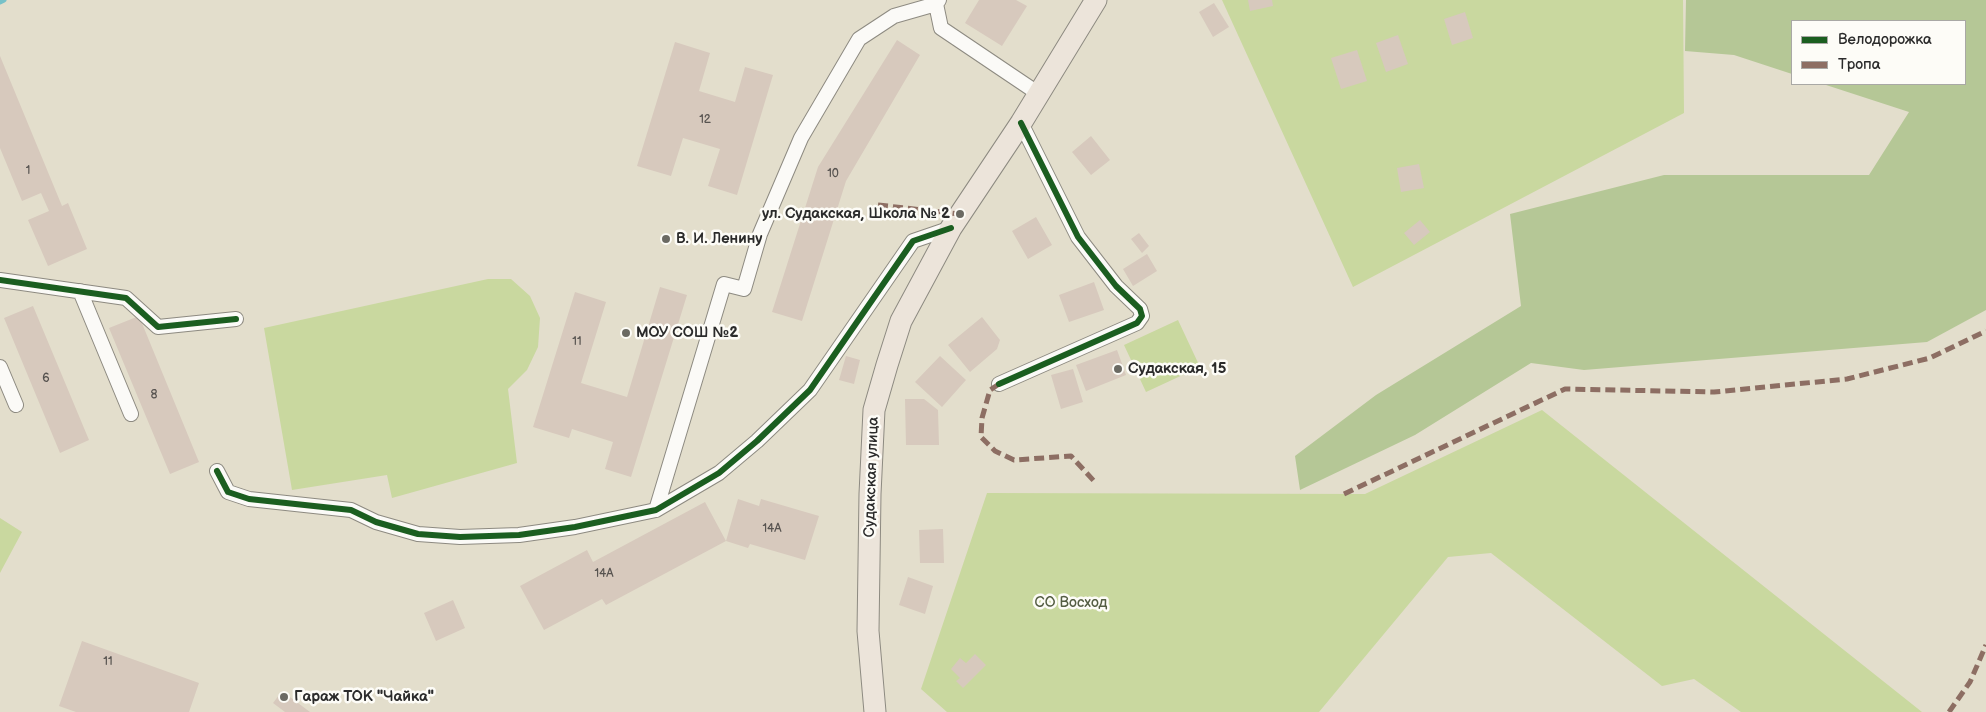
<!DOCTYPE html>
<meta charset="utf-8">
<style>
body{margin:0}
#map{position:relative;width:1986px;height:712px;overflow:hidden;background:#e3decc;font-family:"Balsamiq Sans",sans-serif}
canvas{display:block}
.legend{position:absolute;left:1791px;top:20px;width:175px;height:65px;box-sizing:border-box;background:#fdfcf7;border:1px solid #a9a8a5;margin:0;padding:6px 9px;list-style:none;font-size:15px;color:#2b2b2b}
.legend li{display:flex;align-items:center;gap:10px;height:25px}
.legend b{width:25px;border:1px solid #a9a8a5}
</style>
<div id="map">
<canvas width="1986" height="712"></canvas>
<ul class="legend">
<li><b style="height:6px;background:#1b5e20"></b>Велодорожка</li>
<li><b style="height:6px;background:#8d6e63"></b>Тропа</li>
</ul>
</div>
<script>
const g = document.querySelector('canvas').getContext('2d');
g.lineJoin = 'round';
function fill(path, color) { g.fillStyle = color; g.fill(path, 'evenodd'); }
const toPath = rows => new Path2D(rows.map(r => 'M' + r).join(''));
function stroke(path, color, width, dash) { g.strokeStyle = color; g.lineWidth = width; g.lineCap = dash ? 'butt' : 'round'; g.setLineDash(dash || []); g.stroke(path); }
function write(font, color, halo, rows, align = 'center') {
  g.font = font + ' "Balsamiq Sans",sans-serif'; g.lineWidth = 5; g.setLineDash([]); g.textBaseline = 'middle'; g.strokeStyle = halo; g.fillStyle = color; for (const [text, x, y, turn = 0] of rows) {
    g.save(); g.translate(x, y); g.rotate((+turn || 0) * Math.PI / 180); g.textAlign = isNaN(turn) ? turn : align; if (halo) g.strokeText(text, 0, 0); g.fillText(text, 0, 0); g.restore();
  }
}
const green = toPath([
 [1222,0,1683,0,1684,113,1353,287],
 [488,279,511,279,530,296,540,318,538,347,527,370,508,389,517,463,392,498,387,475,292,490,264,328],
 [1178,320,1200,367,1146,392,1124,345],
 [1542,410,1922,712,1741,712,1694,679,1662,686,1491,553,1448,557,1319,712,947,712,921,689,987,493,1365,494],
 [0,518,22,532,0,573]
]);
const forest = toPath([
 [1686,0,1986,0,1986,310,1927,342,1584,370,1531,363,1415,435,1300,490,1295,456,1376,395,1521,306,1510,214,1664,175,1869,175,1909,112,1823,84,1965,84,1965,21,1792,21,1792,74,1734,55,1685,51]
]);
const stream = toPath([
 [0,2,4,0]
]);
const building = toPath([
 [979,0,1016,0,1027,6,1002,46,965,23],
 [1248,0,1272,0,1273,6,1250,11],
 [1214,3,1229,27,1213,37,1199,12],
 [1465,12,1473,38,1452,45,1444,19],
 [1398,35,1408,64,1386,72,1376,43],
 [897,40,920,55,846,181,802,321,772,312,818,167],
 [675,42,710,53,699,91,735,102,745,67,773,75,737,195,708,186,720,149,683,138,671,176,637,166],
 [1357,50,1367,81,1341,89,1331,58],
 [0,56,62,206,68,203,87,249,48,266,28,220,49,211,41,193,22,201,0,148],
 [1091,136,1110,160,1091,175,1072,152],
 [1419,164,1424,188,1401,192,1397,168],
 [1036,217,1052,245,1028,259,1012,231],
 [1420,220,1430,232,1414,245,1404,233],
 [1139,233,1149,246,1142,253,1131,239],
 [1147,254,1157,271,1133,286,1123,269],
 [1094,282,1104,310,1069,322,1059,295],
 [660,287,687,295,631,477,605,469,613,442,572,429,569,438,533,427,575,292,606,302,581,383,627,397],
 [33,306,89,440,60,453,4,318],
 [139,316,199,462,170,474,109,328],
 [982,317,1000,340,997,349,970,372,948,345],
 [1117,350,1126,375,1086,391,1076,365],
 [846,356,860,360,854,384,839,380],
 [940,356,966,380,942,407,915,382],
 [1073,369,1083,402,1061,409,1051,375],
 [905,399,924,399,938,410,939,445,906,445],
 [738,499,759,506,761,499,819,516,805,560,750,544,748,548,726,541],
 [705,502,726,541,606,605,602,599,544,630,520,586,587,550,593,562],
 [943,529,944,563,920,563,919,530],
 [908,577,933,586,925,614,899,605],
 [453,600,465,628,436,641,424,613],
 [82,641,199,683,189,712,76,712,59,706],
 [975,654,986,665,963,688,956,681,960,678,951,669,960,658,966,663],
 [282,691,310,712,285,712,273,703]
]);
const minor = toPath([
 [939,0,936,4,941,28,1039,94],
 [0,280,126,298,158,327,236,319],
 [80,291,131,414],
 [0,367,16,405],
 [999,384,1137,323,1142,316,1140,309,1116,286,1078,237,1021,123],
 [217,471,228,492,249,499,351,510,376,522,418,534,460,537,519,535,575,527,656,510,719,473,757,441,810,390,913,241,951,228],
 [656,510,724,284,744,289,760,234,801,138,859,39,894,16,936,4]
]);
const primary = toPath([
 [875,712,868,631,870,494,874,410,887,365,901,321,951,228,1021,123,1096,0]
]);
const quiet = toPath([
 [878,205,960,214],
 [999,384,990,390,982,418,981,437,995,451,1014,460,1071,456,1094,481],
 [1344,494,1565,389,1714,392,1847,379,1930,358,1986,331],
 [1949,712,1970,682,1986,645]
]);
const cycleway = toPath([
 [0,280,126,298,158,327,236,319],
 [999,384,1137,323,1142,316,1140,309,1116,286,1078,237,1021,123],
 [217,471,228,492,249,499,351,510,376,522,418,534,460,537,519,535,575,527,656,510,719,473,757,441,810,390,913,241,951,228]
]);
const markers = [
 [960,214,5,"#6b6a63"],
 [666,239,5,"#6b6a63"],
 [626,333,5,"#6b6a63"],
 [1118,369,5,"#6b6a63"],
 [284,697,5,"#6b6a63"]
];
const numberNames = [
 ["12",705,120],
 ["1",28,171],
 ["10",833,174],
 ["11",577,342],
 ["6",46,379],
 ["8",154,395],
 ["14А",772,529],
 ["14А",604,574],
 ["11",108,662]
];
const poiNames = [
 ["ул. Судакская, Школа № 2",950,214,"right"],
 ["В. И. Ленину",676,239],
 ["МОУ СОШ №2",636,333],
 ["Судакская, 15",1128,369],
 ["Гараж ТОК \"Чайка\"",294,697]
];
const streetNames = [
 ["Судакская улица",872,477,-88]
];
const parkNames = [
 ["СО Восход",1071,603]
];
fill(green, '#c9d89f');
fill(forest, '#b5c796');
stroke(stream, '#77c1c8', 5);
fill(building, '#d7c9bd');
stroke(minor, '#8d8a81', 16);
stroke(primary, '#8d8a81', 23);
stroke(minor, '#fbfaf7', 14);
stroke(primary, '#ece4da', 21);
stroke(quiet, '#8d6e63', 5, [10, 5]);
stroke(cycleway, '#1b5e20', 6);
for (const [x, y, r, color] of markers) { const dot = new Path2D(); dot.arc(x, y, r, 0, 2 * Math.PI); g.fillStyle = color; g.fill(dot); stroke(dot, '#fdfcf7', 2); }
write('12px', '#575350', null, numberNames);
write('bold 15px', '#2b2b2b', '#fdfcf7', poiNames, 'left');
write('15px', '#2b2b2b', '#fdfcf7', streetNames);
write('15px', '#545d43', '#fdfcf7', parkNames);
</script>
